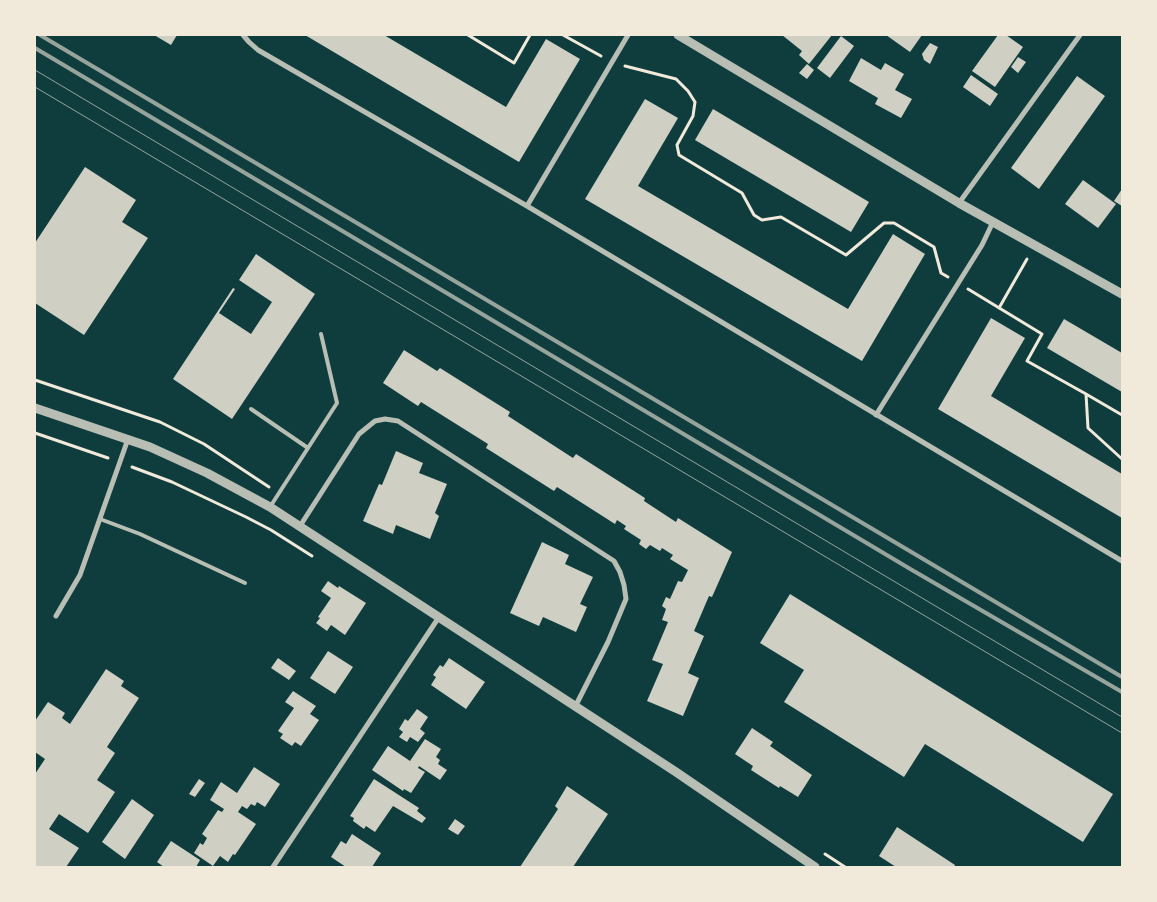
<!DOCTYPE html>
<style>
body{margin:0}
#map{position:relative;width:1157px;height:902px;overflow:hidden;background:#0f3d3e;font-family:Jost,sans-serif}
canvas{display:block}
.frame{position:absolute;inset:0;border:36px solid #f1e9da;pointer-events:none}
</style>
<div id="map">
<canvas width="1157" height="902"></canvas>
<div class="frame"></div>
</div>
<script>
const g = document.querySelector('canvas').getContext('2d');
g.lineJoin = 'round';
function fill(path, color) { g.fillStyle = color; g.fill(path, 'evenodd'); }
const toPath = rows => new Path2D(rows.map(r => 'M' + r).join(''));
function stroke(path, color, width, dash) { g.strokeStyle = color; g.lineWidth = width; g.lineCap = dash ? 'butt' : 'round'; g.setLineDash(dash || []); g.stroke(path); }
const building = toPath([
 [154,35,177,35,171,45],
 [305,35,384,35,506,107,546,39,580,59,519,162],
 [782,35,832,35,809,64,799,55,802,51],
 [886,35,922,35,910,52],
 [998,35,1006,35,1023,47,995,87,972,71],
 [841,36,854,46,830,78,817,68],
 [930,43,938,47,930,64,924,60,922,54],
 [1018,57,1026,62,1018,73,1011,67],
 [861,58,881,70,885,63,904,74,895,90,912,99,901,118,875,104,878,98,849,81],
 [807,64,814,70,807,79,799,73],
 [971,75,998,94,990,106,963,87],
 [1077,76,1105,96,1039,189,1011,168],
 [645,99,678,118,638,186,848,309,893,234,925,254,862,361,585,199],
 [713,109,869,202,851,232,695,140],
 [85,167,136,200,122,222,148,238,84,335,35,303,35,243],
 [1083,180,1116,204,1098,228,1065,204],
 [1122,189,1122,206,1114,201],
 [256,254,315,294,232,419,173,379,233,288,235,289,219,313,251,334,272,302,239,280],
 [991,318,1025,338,991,396,1122,474,1122,518,938,409],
 [1064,319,1122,353,1122,392,1047,348],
 [404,350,437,371,440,368,510,412,508,416,573,458,576,454,645,498,644,501,676,522,678,518,732,552,712,597,709,596,694,631,704,636,688,673,699,678,683,716,647,701,663,664,652,660,668,622,662,620,666,609,662,606,666,597,670,599,678,581,682,582,688,570,670,559,673,555,662,548,660,551,650,545,646,549,639,544,641,540,624,529,626,526,617,520,615,524,557,487,554,491,486,448,488,444,421,402,418,406,383,383],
 [396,451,423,463,419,473,447,484,435,513,439,516,430,539,396,525,393,534,363,521,379,484,382,485],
 [542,542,569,555,565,564,593,577,580,604,587,607,576,632,543,617,539,626,510,613],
 [328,581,338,588,339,586,366,603,345,635,331,625,327,631,316,623,320,618,318,617,331,598,321,591],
 [790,594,1113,794,1083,842,925,744,904,777,784,702,804,670,760,643],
 [328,651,353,667,335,694,310,678],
 [278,658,296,671,289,680,271,668],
 [449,658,485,682,466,709,431,685,436,677,433,675,440,665,443,667],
 [106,669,124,681,121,686,139,698,107,747,115,753,97,780,115,792,88,833,59,814,49,829,79,848,66,867,35,867,35,774,45,759,35,752,35,721,48,702,65,713,62,718,70,724],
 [293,691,316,706,310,714,319,720,301,746,295,742,292,746,280,738,283,734,278,731,294,708,285,702],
 [417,709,428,717,420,729,425,733,418,742,410,737,407,742,399,737,403,732,399,729,405,719,408,721],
 [752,728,773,742,770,746,812,775,798,797,780,786,779,788,751,770,753,766,735,754],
 [425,739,441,749,436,757,440,760,438,764,447,770,440,780,419,766,418,768,425,772,411,793,404,789,403,791,372,770,388,746,410,761],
 [254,767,280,784,265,807,257,802,255,806,251,804,247,809,242,806,238,812,256,824,235,855,233,854,228,862,220,856,213,866,194,853,200,843,203,845,207,838,202,834,218,810,222,812,224,809,210,800,221,782,237,793],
 [199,779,205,783,195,797,189,794],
 [374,779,419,808,417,811,426,818,422,823,393,806,375,832,366,826,364,829,353,821,354,818,350,816],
 [567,786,608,814,573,867,520,867,558,809,555,806],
 [132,799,154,815,125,859,102,842],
 [455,819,465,826,458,835,448,829],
 [897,827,955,865,954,867,896,867,879,856],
 [352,834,381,853,372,867,346,867,331,857,341,841,346,844],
 [171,841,200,860,196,867,164,867,157,862]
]);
const path = toPath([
 [468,35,514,63,530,35],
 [563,35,601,56],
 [625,66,676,79,688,91,695,102,693,116,677,145,679,155,742,193,754,215,762,220,781,217,846,255,884,223,894,223,934,247,941,273,948,277],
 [968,289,1042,334,1027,361,1086,394,1088,428,1122,459],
 [999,308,1027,259],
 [35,380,160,422,204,444,269,487],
 [1086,394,1122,415],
 [35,433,108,458],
 [132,467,172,482,246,517,271,530,312,556],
 [825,854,845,867]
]);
const service = toPath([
 [251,409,308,448],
 [270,507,337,403,321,334],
 [100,519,140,534,245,583]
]);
const minor = toPath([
 [243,35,249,42,258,50,527,206,1122,561],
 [959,203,1080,35],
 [527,206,628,35],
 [876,415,982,245,993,222],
 [300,526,359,434,375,421,385,419,398,421,614,561,620,572,624,585,626,599,608,642,575,707],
 [56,616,80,575,128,439],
 [273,867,439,617]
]);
const tertiary = toPath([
 [678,35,959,203,1122,294],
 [35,408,150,447,207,473,270,507,676,772,815,867]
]);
const tram = toPath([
 [35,70,1122,717],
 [35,87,1122,733]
]);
const rail = toPath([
 [40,35,1122,677],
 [35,48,912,570,1122,692]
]);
fill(building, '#cfcfc3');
stroke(path, '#f1e9da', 3);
stroke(service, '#b8beb3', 4);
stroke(minor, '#b8beb3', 5);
stroke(tertiary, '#b8beb3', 9);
stroke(tram, '#97a49c', 1);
stroke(rail, '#97a49c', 4);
</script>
